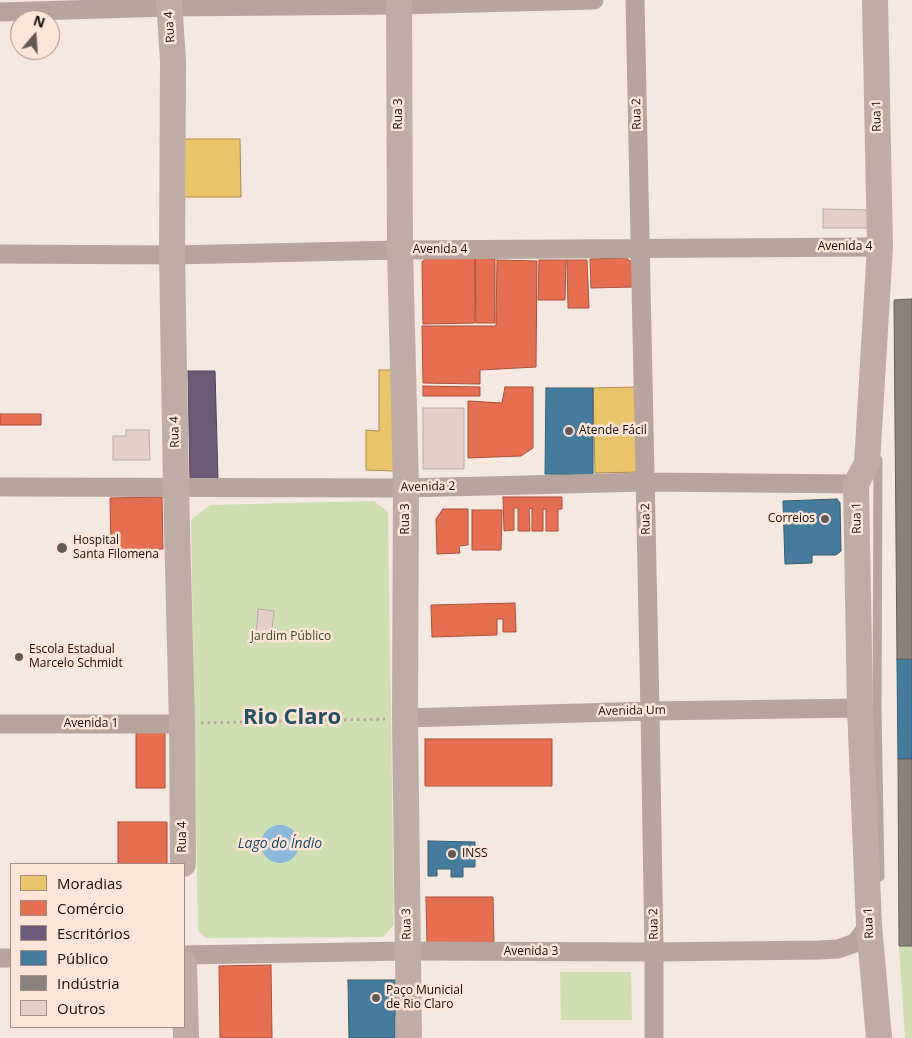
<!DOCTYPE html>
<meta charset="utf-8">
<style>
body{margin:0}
#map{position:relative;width:912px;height:1038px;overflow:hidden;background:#f5e8e0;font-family:"Open Sans",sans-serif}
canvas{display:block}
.legend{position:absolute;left:10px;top:863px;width:175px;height:165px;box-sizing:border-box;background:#fee5d7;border:1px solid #a08e84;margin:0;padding:6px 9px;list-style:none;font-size:15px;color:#140c08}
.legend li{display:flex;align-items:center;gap:10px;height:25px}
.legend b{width:25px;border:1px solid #a08e84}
.north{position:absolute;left:10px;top:10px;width:50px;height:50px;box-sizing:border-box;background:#fee5d7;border:1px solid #a08e84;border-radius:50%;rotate:18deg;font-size:14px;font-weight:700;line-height:20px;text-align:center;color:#140c08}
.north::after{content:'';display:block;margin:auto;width:18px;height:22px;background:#635954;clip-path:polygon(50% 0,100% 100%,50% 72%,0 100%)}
</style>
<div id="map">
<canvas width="912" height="1038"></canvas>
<ul class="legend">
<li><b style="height:14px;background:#e9c46a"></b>Moradias</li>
<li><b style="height:14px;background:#e76f51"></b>Comércio</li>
<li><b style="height:14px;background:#6d597a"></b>Escritórios</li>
<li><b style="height:14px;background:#457b9d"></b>Público</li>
<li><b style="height:14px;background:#8a817c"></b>Indústria</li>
<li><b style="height:14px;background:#e4cec6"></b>Outros</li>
</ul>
<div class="north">N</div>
</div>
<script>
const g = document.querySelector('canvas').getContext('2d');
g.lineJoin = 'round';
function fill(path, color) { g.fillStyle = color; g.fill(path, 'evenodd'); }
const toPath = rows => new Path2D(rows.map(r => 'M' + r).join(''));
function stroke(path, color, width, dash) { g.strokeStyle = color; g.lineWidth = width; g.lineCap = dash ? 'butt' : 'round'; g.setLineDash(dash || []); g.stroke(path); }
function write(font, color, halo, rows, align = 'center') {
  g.font = font + ' "Open Sans",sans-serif'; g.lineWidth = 5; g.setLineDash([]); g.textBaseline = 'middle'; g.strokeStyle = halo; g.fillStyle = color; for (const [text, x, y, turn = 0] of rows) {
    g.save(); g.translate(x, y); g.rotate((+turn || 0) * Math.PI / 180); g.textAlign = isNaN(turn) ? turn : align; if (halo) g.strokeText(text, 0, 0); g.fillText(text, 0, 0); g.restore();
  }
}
const green = toPath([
 [374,501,388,512,394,925,383,937,206,938,198,931,191,520,210,505],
 [899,946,912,946,912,1038,905,1038],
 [560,972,631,972,632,1020,561,1020]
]);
const water = toPath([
 '261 844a19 19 0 1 1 38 0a19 19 0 1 1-38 0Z'
]);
const homes = toPath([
 [181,139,240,139,241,197,182,197,181,139],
 [379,370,397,370,396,471,366,470,366,430,379,431,379,370],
 [636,387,639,472,595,473,593,388,636,387]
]);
const shops = toPath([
 [426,258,475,258,475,323,423,324,422,262,426,258],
 [475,258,495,259,495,323,476,323,475,258],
 [626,258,632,262,633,287,591,288,590,259,626,258],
 [497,260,537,261,536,367,480,370,480,384,423,383,422,326,496,326,497,260],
 [539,260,566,260,565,300,538,300,539,260],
 [567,260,587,260,589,308,568,308,567,260],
 [423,386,480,387,480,396,423,396,423,386],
 [505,387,533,387,533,448,521,456,468,458,468,401,502,403,505,387],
 [0,414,41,414,41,425,0,425,0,414],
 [162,497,163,549,111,550,110,498,162,497],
 [503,497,562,497,562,509,558,509,558,531,546,531,546,509,543,509,543,531,532,531,532,508,529,509,530,531,518,531,518,508,514,508,514,530,504,531,503,497],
 [443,509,468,509,468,545,459,546,460,553,437,554,436,519,443,509],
 [472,510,502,510,501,550,472,550,472,510],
 [515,603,516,632,503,632,503,619,497,619,497,635,432,637,431,605,515,603],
 [136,732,165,732,165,788,136,788,136,732],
 [425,739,552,739,552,786,425,786,425,739],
 [118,822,167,822,167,864,118,864,118,822],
 [426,897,493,897,494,945,427,945,426,897],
 [271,965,272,1038,220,1038,219,966,271,965]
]);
const offices = toPath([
 [188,371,215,371,218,480,190,481,188,371]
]);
const public = toPath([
 [546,388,593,388,593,475,545,474,546,388],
 [837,499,840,503,841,551,836,555,812,555,812,563,785,564,783,501,837,499],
 [897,659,912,659,912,759,898,759,897,659],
 [428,841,475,842,475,867,463,867,463,877,451,877,451,869,437,869,437,876,428,876,428,841],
 [348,980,403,980,403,1015,395,1015,395,1038,349,1038,348,980]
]);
const industry = toPath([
 [912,299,912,659,897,659,894,300,912,299],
 [898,759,912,759,912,946,899,946,898,759]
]);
const building = toPath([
 [823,209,872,210,871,228,823,228,823,209],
 [423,408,464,408,464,469,423,469,423,408],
 [126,430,149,430,150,460,113,460,113,436,126,436,126,430],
 [258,609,274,611,271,639,256,638,258,609]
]);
const path = toPath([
 [201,723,385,719]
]);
const service = toPath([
 [878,460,877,710,880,877]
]);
const minor = toPath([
 [635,0,650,711,654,952,654,1038],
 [0,12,169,7,399,5,594,0],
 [0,254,172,255,400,250,880,247],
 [0,487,406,488,645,482,856,484],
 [405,718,650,711,860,708],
 [0,724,182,724],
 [184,955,408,951,654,952,819,950,838,949,855,943,869,925],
 [0,958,11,958]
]);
const secondary = toPath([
 [169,0,173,61,172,255,176,488,182,724,183,864],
 [399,0,400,250,406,488,405,718,409,1038],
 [875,0,880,247,867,463,856,484,860,708,869,925,879,1038],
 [184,964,186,1038]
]);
const markers = [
 [569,431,5,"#635954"],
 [825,519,5,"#635954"],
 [62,548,6,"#635954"],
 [19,657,5,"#635954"],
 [452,854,5,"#635954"],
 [376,998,5,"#635954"]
];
const streetNames = [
 ["Rua 4",170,27,-94],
 ["Rua 3",399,114,-90],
 ["Rua 2",637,114,-91],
 ["Rua 1",877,116,-91],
 ["Avenida 4",845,247],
 ["Avenida 4",440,250],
 ["Rua 4",175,432,-91],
 ["Avenida 2",428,487,-1],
 ["Rua 1",857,518,-91],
 ["Rua 3",406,519,-90],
 ["Rua 2",646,519,-91],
 ["Avenida Um",632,711,-1],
 ["Avenida 1",91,724],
 ["Rua 4",183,837,-90],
 ["Rua 1",869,923,-93],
 ["Rua 3",407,924,-91],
 ["Rua 2",654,924,-91],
 ["Avenida 3",531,952]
];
const poiNames = [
 ["Atende Fácil",579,431],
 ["Correios",815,519,"right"],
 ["Hospital",73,541],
 ["Santa Filomena",73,555],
 ["Escola Estadual",29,650],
 ["Marcelo Schmidt",29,664],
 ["INSS",462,854],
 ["Paço Municial",386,991],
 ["de Rio Claro",386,1005]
];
const parkNames = [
 ["Jardim Público",291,637]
];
const waterNames = [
 ["Lago do Índio",280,844]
];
const townNames = [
 ["Rio Claro",292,718]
];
fill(green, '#d0deb4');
fill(water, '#8db8db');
fill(homes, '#e9c46a');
stroke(homes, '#a98d4d', 1);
fill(shops, '#e76f51');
stroke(shops, '#a8513b', 1);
fill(offices, '#6d597a');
stroke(offices, '#524258', 1);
fill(public, '#457b9d');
stroke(public, '#365a70', 1);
fill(industry, '#8a817c');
stroke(industry, '#675e59', 1);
fill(building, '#e4cec6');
stroke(building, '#b6aca7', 1);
stroke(path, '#b5a8a2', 3, [2.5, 4]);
stroke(service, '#b6a49d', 9);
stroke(minor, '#b6a49d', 19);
stroke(secondary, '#bfaca4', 26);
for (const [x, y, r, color] of markers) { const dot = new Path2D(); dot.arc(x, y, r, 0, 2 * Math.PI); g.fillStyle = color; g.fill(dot); stroke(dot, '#fee5d7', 2); }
write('12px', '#140c08', '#fee5d7', streetNames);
write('12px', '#140c08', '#fee5d7', poiNames, 'left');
write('12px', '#334b19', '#fee5d7', parkNames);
write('italic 14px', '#13486b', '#fee5d7', waterNames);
write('bold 22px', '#215264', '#fee5d7', townNames);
</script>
